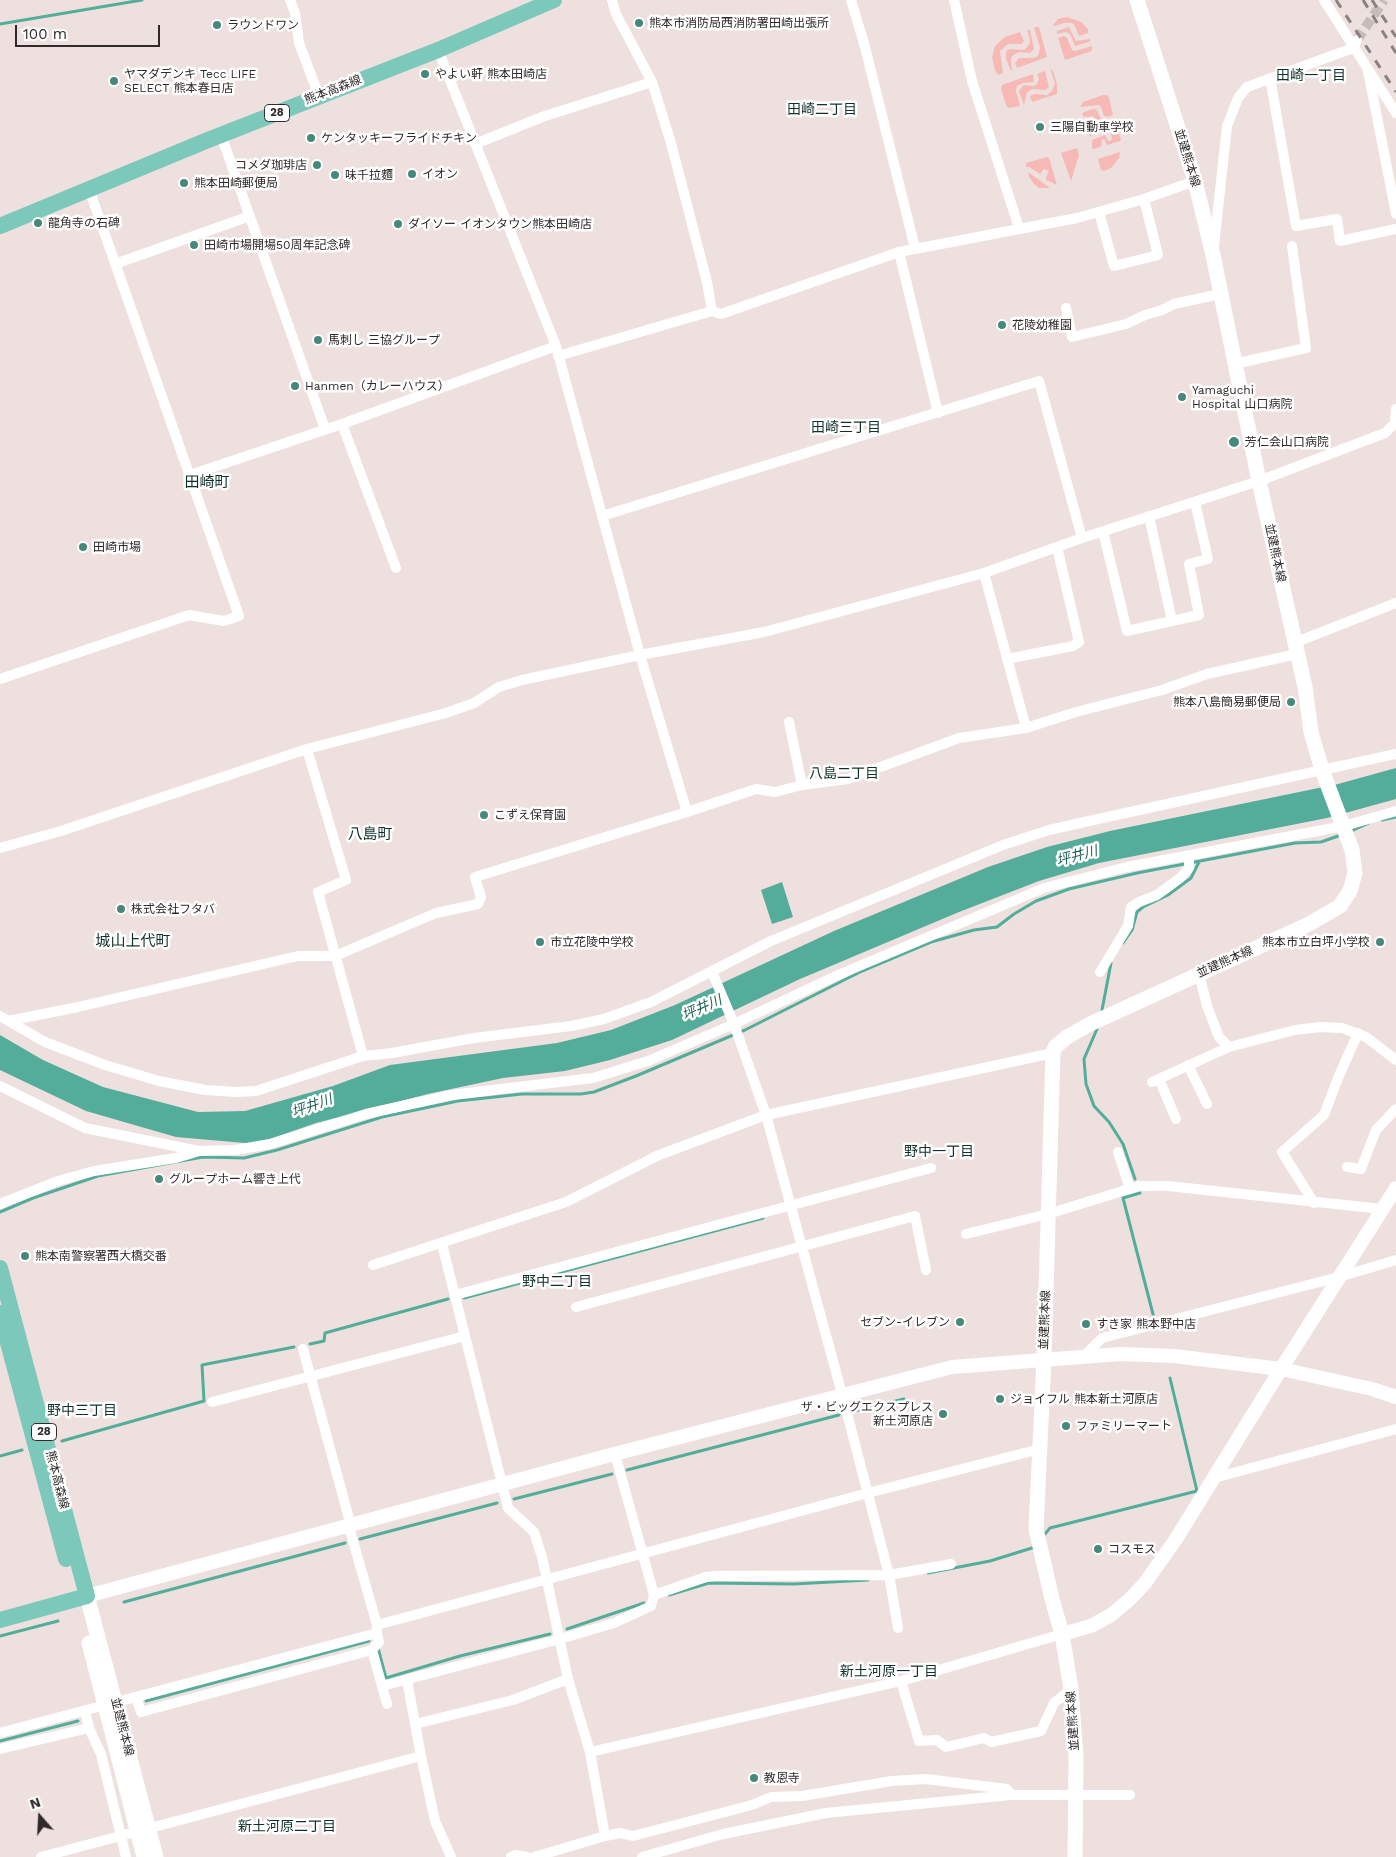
<!DOCTYPE html>
<meta charset="utf-8">
<style>
body{margin:0}
#map{position:relative;width:1396px;height:1857px;overflow:hidden;background:#eee0df;font-family:"Work Sans",sans-serif}
canvas{display:block}
.north{position:absolute;left:15px;top:1792px;width:50px;height:50px;-webkit-text-stroke:4px #fff;paint-order:stroke;rotate:341deg;font-size:14px;font-weight:700;line-height:20px;text-align:center;color:#302a2a}
.north::after{content:'';display:block;margin:auto;width:18px;height:22px;background:#302a2a;clip-path:polygon(50% 0,100% 100%,50% 72%,0 100%)}
.scale{position:absolute;left:15px;top:25px;width:145px;height:22px;box-sizing:border-box;border:2px solid #302a2a;border-top:0;padding-left:6px;font-size:15px;line-height:18px;white-space:nowrap;color:#302a2a;-webkit-text-stroke:4px #fff;paint-order:stroke}
</style>
<div id="map">
<canvas width="1396" height="1857"></canvas>
<div class="north">N</div>
<div class="scale">100 m</div>
</div>
<script>
const g = document.querySelector('canvas').getContext('2d');
g.lineJoin = 'round';
function fill(path, color) { g.fillStyle = color; g.fill(path, 'evenodd'); }
const toPath = rows => new Path2D(rows.map(r => 'M' + r).join(''));
function stroke(path, color, width, dash) { g.strokeStyle = color; g.lineWidth = width; g.lineCap = dash ? 'butt' : 'round'; g.setLineDash(dash || []); g.stroke(path); }
function write(font, color, halo, rows, align = 'center') {
  g.font = font + ' "Work Sans","Noto Sans JP",sans-serif'; g.lineWidth = 5; g.setLineDash([]); g.textBaseline = 'middle'; g.strokeStyle = halo; g.fillStyle = color; for (const [text, x, y, turn = 0] of rows) {
    g.save(); g.translate(x, y); g.rotate((+turn || 0) * Math.PI / 180); g.textAlign = isNaN(turn) ? turn : align; if (halo) g.strokeText(text, 0, 0); g.fillText(text, 0, 0); g.restore();
  }
}
const green = toPath([
 [1067,17,1081,22,1088,29,1088,33,1079,36,1074,24,1071,23,1064,23,1054,26,1053,25,1058,19],
 [1035,27,1039,27,1047,57,1017,68,1015,63,1019,58,1032,58,1037,57,1039,53,1040,47,1034,28],
 [1069,27,1076,41,1089,39,1091,41,1075,46,1070,34,1066,32,1057,34,1057,31],
 [1027,30,1030,30,1034,49,1030,53,1019,52,1012,56,1011,60,1012,70,1011,71,1006,59,1006,51,1010,49,1024,50,1029,45,1030,41],
 [1020,32,1024,41,1021,44,1008,44,1000,51,1003,73,998,75,995,70,992,57,995,46,1005,37],
 [1064,36,1067,38,1072,50,1075,51,1092,46,1092,51,1065,60,1058,38],
 [1050,69,1053,71,1057,84,1057,94,1032,102,1030,96,1035,94,1047,95,1052,91,1055,83],
 [1045,71,1049,87,1045,90,1033,89,1027,92,1024,105,1019,92,1020,89,1024,85,1033,86,1036,85,1039,80,1037,74],
 [1033,74,1034,82,1023,83,1017,86,1016,91,1020,106,1009,108,1006,105,1001,89,1002,85],
 [1103,95,1107,95,1109,98,1113,115,1108,117,1104,116,1101,107,1099,105,1080,107,1083,102],
 [1093,109,1096,109,1102,121,1106,123,1115,120,1116,123,1098,128,1093,116,1085,117,1082,115,1084,112],
 [1090,118,1092,118,1097,131,1117,125,1118,126,1090,136,1084,122,1085,120],
 [1118,132,1121,139,1120,141,1107,145,1104,139,1101,140,1102,145,1100,147,1094,149,1092,148,1092,140,1105,135,1108,141,1112,140,1111,134],
 [1077,148,1079,155,1071,181,1061,153],
 [1120,152,1119,158,1111,168,1104,171,1101,170,1098,159],
 [1047,157,1049,158,1057,185,1046,180,1046,177,1049,171,1044,169,1040,174,1029,167,1026,167,1026,163],
 [1028,172,1049,187,1049,188,1039,188,1034,184,1029,177]
]);
const water = toPath([
 [1396,768,1396,799,1327,818,1099,863,1039,881,959,912,800,979,672,1040,610,1060,565,1071,503,1078,428,1094,316,1123,256,1144,176,1137,86,1111,0,1070,0,1035,43,1060,103,1087,198,1112,245,1111,333,1086,390,1065,557,1043,611,1030,675,1005,834,931,988,867,1047,847,1110,831,1338,784],
 [782,882,793,917,772,924,761,890]
]);
const stream = toPath([
 [0,24,142,0],
 [1382,820,1396,817],
 [1349,832,1369,823],
 [1123,943,1132,930,1137,912,1143,907,1168,895,1191,878,1199,862],
 [1102,1010,1111,963],
 [1097,1029,1084,1059,1086,1084,1094,1106,1109,1122,1123,1144,1135,1179],
 [1140,1193,1123,1198,1154,1318],
 [0,1212,33,1198,98,1176,203,1157,244,1158,277,1150,382,1117,458,1101,522,1094,581,1094,594,1092,636,1076,745,1030,862,971,931,942,974,930,997,927,1014,914,1036,901,1069,889,1137,873,1295,843,1321,842,1341,835],
 [464,1298,763,1218],
 [310,1344,324,1341,325,1333,448,1299],
 [855,1411,904,1399],
 [62,1441,204,1401,202,1365,294,1347],
 [0,1456,22,1450],
 [627,1470,839,1415],
 [514,1499,612,1474],
 [1045,1534,1050,1528,1197,1491,1170,1378],
 [360,1539,497,1503],
 [928,1573,990,1561,1032,1548],
 [669,1595,709,1583,794,1584,868,1580],
 [124,1602,345,1543],
 [567,1629,644,1603],
 [0,1636,58,1621],
 [378,1648,386,1678,460,1656,550,1634],
 [146,1701,369,1641],
 [0,1741,78,1721]
]);
const minorTunnel = toPath([
 [1357,40,1384,0]
]);
const minor = toPath([
 [290,0,295,13,299,43,319,96],
 [612,0,616,14,652,82,671,143,707,282,712,311],
 [851,0,865,47,915,248],
 [954,0,972,81,1019,228],
 [1324,0,1396,113],
 [438,50,556,346,640,655,687,812],
 [1368,71,1396,214],
 [1270,78,1296,226,1337,219,1340,241,1396,229],
 [221,135,325,429],
 [475,144,542,117,652,82],
 [1099,212,1114,266,1158,255,1144,199],
 [1214,246,1227,126,1238,98,1247,87,1353,48,1357,40],
 [899,252,938,413],
 [115,264,250,216],
 [1066,308,1072,337,1126,324,1145,315,1162,310,1174,304,1220,294],
 [558,356,712,311,721,314,899,252,1077,218,1144,199,1195,181],
 [1234,364,1306,348,1292,246],
 [342,424,396,568],
 [190,475,342,424,556,346],
 [602,516,1039,381,1082,538],
 [1149,516,1172,621],
 [1103,531,1127,631,1199,615,1189,564,1208,559,1195,502],
 [984,573,1026,728],
 [1294,643,1396,603],
 [1007,659,1073,646,1079,642,1057,547],
 [0,679,189,615,224,621,239,616,89,189],
 [789,722,802,785],
 [307,749,346,880,318,892,363,1056],
 [0,848,61,831,307,749,446,713,474,703,499,687,522,680,640,655,764,632,984,573,1082,538,1259,481,1385,433,1395,423,1396,409],
 [712,972,734,1024,766,1115,842,1394,889,1575,898,1628],
 [1100,972,1128,926,1131,907,1139,902,1157,895,1180,878,1189,868,1189,855],
 [1199,974,1207,1006,1219,1037,1229,1047,1295,1030,1320,1027,1342,1028,1366,1037,1396,1060],
 [0,1016,45,1042,105,1065,159,1081,205,1090,237,1092,256,1091,363,1056,392,1053,474,1038,571,1026,604,1019,651,1002,771,941,1003,845,1049,830,1098,819,1396,754],
 [8,1021,78,1007,298,956,335,956,436,913,478,904,481,897,475,877,687,812,756,789,775,792,802,785,848,779,959,738,1026,728,1076,712,1162,690,1207,674,1297,654],
 [1188,1065,1207,1104],
 [1159,1079,1176,1119],
 [1152,1082,1229,1047],
 [0,1086,85,1128,199,1151,235,1150,270,1144,366,1114,451,1095,593,1078,648,1061,734,1024,838,975,1044,888,1127,867,1344,826,1396,811],
 [1118,1152,1130,1189],
 [1347,1167,1361,1169,1376,1130,1396,1109],
 [1314,1203,1282,1152,1324,1115,1338,1078,1358,1033],
 [0,1204,58,1181,94,1171,176,1158,196,1152],
 [966,1234,1048,1214,1139,1186,1168,1186,1382,1209],
 [442,1244,508,1508,534,1532,542,1557,568,1679,590,1752,605,1836],
 [373,1265,566,1202,659,1155,766,1115,1053,1053],
 [455,1295,931,1168],
 [576,1307,915,1216,926,1270],
 [303,1349,351,1526],
 [1082,1358,1102,1338,1339,1277,1396,1260],
 [212,1402,465,1336],
 [615,1454,654,1595,706,1577,715,1576,889,1575,951,1564],
 [1214,1478,1396,1429],
 [377,1625,868,1493,1040,1449],
 [372,1650,379,1642,377,1633],
 [407,1680,421,1756,435,1821,451,1857],
 [901,1681,919,1741,937,1740,946,1747,984,1738,991,1742,1041,1731,1054,1703,1071,1689],
 [382,1686,560,1639,614,1623,651,1606,654,1595],
 [136,1697,141,1712,372,1650,387,1704],
 [85,1711,89,1728,101,1754,126,1857],
 [415,1724,513,1700,568,1679],
 [0,1733,377,1633,377,1625,349,1527],
 [0,1749,89,1728],
 [590,1752,901,1681,1062,1634],
 [41,1857,421,1756],
 [511,1857,516,1855,527,1857],
 [534,1857,605,1836,620,1833,633,1836,752,1805,771,1797,802,1796,892,1781,926,1779,1007,1789,1011,1795],
 [642,1857,723,1834,826,1813,1011,1795,1130,1795]
]);
const tertiary = toPath([
 [87,1596,618,1453,952,1367,1120,1354,1174,1356,1281,1369,1372,1389,1396,1397],
 [1062,1634,1091,1626,1111,1615,1130,1599,1145,1583,1176,1539,1281,1369,1396,1188]
]);
const secondary = toPath([
 [87,1596,156,1857],
 [89,1643,144,1857],
 [1075,1857,1076,1757,1071,1689,1062,1634,1052,1599,1036,1529,1044,1359,1053,1053,1055,1047,1067,1037,1090,1024,1309,924,1340,906,1350,891,1355,873,1352,850,1322,770,1311,732,1305,687,1259,481,1213,255,1195,181,1137,0]
]);
const primary = toPath([
 [0,226,208,140,438,50,554,0],
 [0,1268,87,1596,0,1620],
 [0,1313,66,1559]
]);
const rail = toPath([
 [1336,0,1396,92],
 [1363,0,1396,53],
 [1372,0,1396,37]
]);
const markers = [
 [639,23,5,"#46897a"],
 [217,25,5,"#46897a"],
 [425,74,5,"#46897a"],
 [114,81,5,"#46897a"],
 [1040,127,5,"#46897a"],
 [311,138,5,"#46897a"],
 [317,165,5,"#46897a"],
 [412,174,5,"#46897a"],
 [335,175,5,"#46897a"],
 [184,183,5,"#46897a"],
 [38,223,5,"#46897a"],
 [398,224,5,"#46897a"],
 [194,245,5,"#46897a"],
 [1002,325,5,"#46897a"],
 [318,340,5,"#46897a"],
 [295,386,5,"#46897a"],
 [1182,397,5,"#46897a"],
 [1234,442,6,"#46897a"],
 [83,547,5,"#46897a"],
 [1291,702,5,"#46897a"],
 [484,815,5,"#46897a"],
 [121,909,5,"#46897a"],
 [540,942,5,"#46897a"],
 [1380,942,5,"#46897a"],
 [159,1179,5,"#46897a"],
 [25,1256,5,"#46897a"],
 [960,1322,5,"#46897a"],
 [1086,1324,5,"#46897a"],
 [1000,1399,5,"#46897a"],
 [943,1414,5,"#46897a"],
 [1066,1426,5,"#46897a"],
 [1098,1549,5,"#46897a"],
 [754,1778,5,"#46897a"]
];
const shields = [
 [277,113,25],
 [44,1432,25]
];
const shieldNames = [
 ["28",277,113],
 ["28",44,1432]
];
const poiNames = [
 ["熊本市消防局西消防署田崎出張所",649,23],
 ["ラウンドワン",227,25],
 ["ヤマダデンキ Tecc LIFE",124,74],
 ["SELECT 熊本春日店",124,88],
 ["やよい軒 熊本田崎店",435,74],
 ["三陽自動車学校",1050,127],
 ["ケンタッキーフライドチキン",321,138],
 ["コメダ珈琲店",307,165,"right"],
 ["イオン",422,174],
 ["味千拉麵",345,175],
 ["熊本田崎郵便局",194,183],
 ["龍角寺の石碑",48,223],
 ["ダイソー イオンタウン熊本田崎店",408,224],
 ["田崎市場開場50周年記念碑",204,245],
 ["花陵幼稚園",1012,325],
 ["馬刺し 三協グループ",328,340],
 ["Hanmen（カレーハウス）",305,386],
 ["Yamaguchi",1192,390],
 ["Hospital 山口病院",1192,404],
 ["芳仁会山口病院",1245,442],
 ["田崎市場",93,547],
 ["熊本八島簡易郵便局",1281,702,"right"],
 ["こずえ保育園",494,815],
 ["株式会社フタバ",131,909],
 ["市立花陵中学校",550,942],
 ["熊本市立白坪小学校",1370,942,"right"],
 ["グループホーム響き上代",169,1179],
 ["熊本南警察署西大橋交番",35,1256],
 ["セブン-イレブン",950,1322,"right"],
 ["すき家 熊本野中店",1096,1324],
 ["ジョイフル 熊本新土河原店",1010,1399],
 ["ザ・ビッグエクスプレス",933,1407,"right"],
 ["新土河原店",933,1421,"right"],
 ["ファミリーマート",1076,1426],
 ["コスモス",1108,1549],
 ["教恩寺",764,1778]
];
const streetNames = [
 ["熊本高森線",333,90,-21],
 ["並建熊本線",1187,158,73],
 ["並建熊本線",1275,553,78],
 ["並建熊本線",1225,962,-24],
 ["並建熊本線",1045,1320,-88],
 ["熊本高森線",57,1480,76],
 ["並建熊本線",1073,1721,-94],
 ["並建熊本線",122,1727,76]
];
const neighbourhoodNames = [
 ["田崎一丁目",1311,76],
 ["田崎二丁目",822,110],
 ["田崎三丁目",846,428],
 ["八島二丁目",844,774],
 ["野中一丁目",939,1152],
 ["野中二丁目",557,1282],
 ["野中三丁目",82,1411],
 ["新土河原一丁目",889,1672],
 ["新土河原二丁目",287,1827]
];
const waterNames = [
 ["坪井川",1077,856,-15],
 ["坪井川",702,1008,-24],
 ["坪井川",312,1106,-20]
];
const quarterNames = [
 ["田崎町",207,483],
 ["八島町",370,835],
 ["城山上代町",133,942]
];
fill(green, '#f7b9b6');
fill(water, '#53ad9a');
stroke(stream, '#53ad9a', 3);
stroke(minorTunnel, '#c8bcbb', 10, [10, 5]);
stroke(minor, '#fff', 10);
stroke(tertiary, '#fff', 14);
stroke(secondary, '#fff', 15);
stroke(primary, '#7cc8bb', 16);
stroke(rail, '#8b8180', 3, [9, 9]);
for (const [x, y, r, color] of markers) { const dot = new Path2D(); dot.arc(x, y, r, 0, 2 * Math.PI); g.fillStyle = color; g.fill(dot); stroke(dot, '#fff', 2); }
for (const [x, y, w] of shields) { const box = new Path2D(); box.roundRect(x - w / 2, y - 8.5, w, 17, 4); g.fillStyle = '#fff'; g.fill(box); stroke(box, '#302a2a', 1); }
write('bold 11px', '#302a2a', null, shieldNames);
write('12px', '#302a2a', '#fff', poiNames, 'left');
write('12px', '#302a2a', '#fff', streetNames);
write('14px', '#10302a', '#fff', neighbourhoodNames);
write('italic 14px', '#1d6457', '#fff', waterNames);
write('15px', '#10302a', '#fff', quarterNames);
</script>
